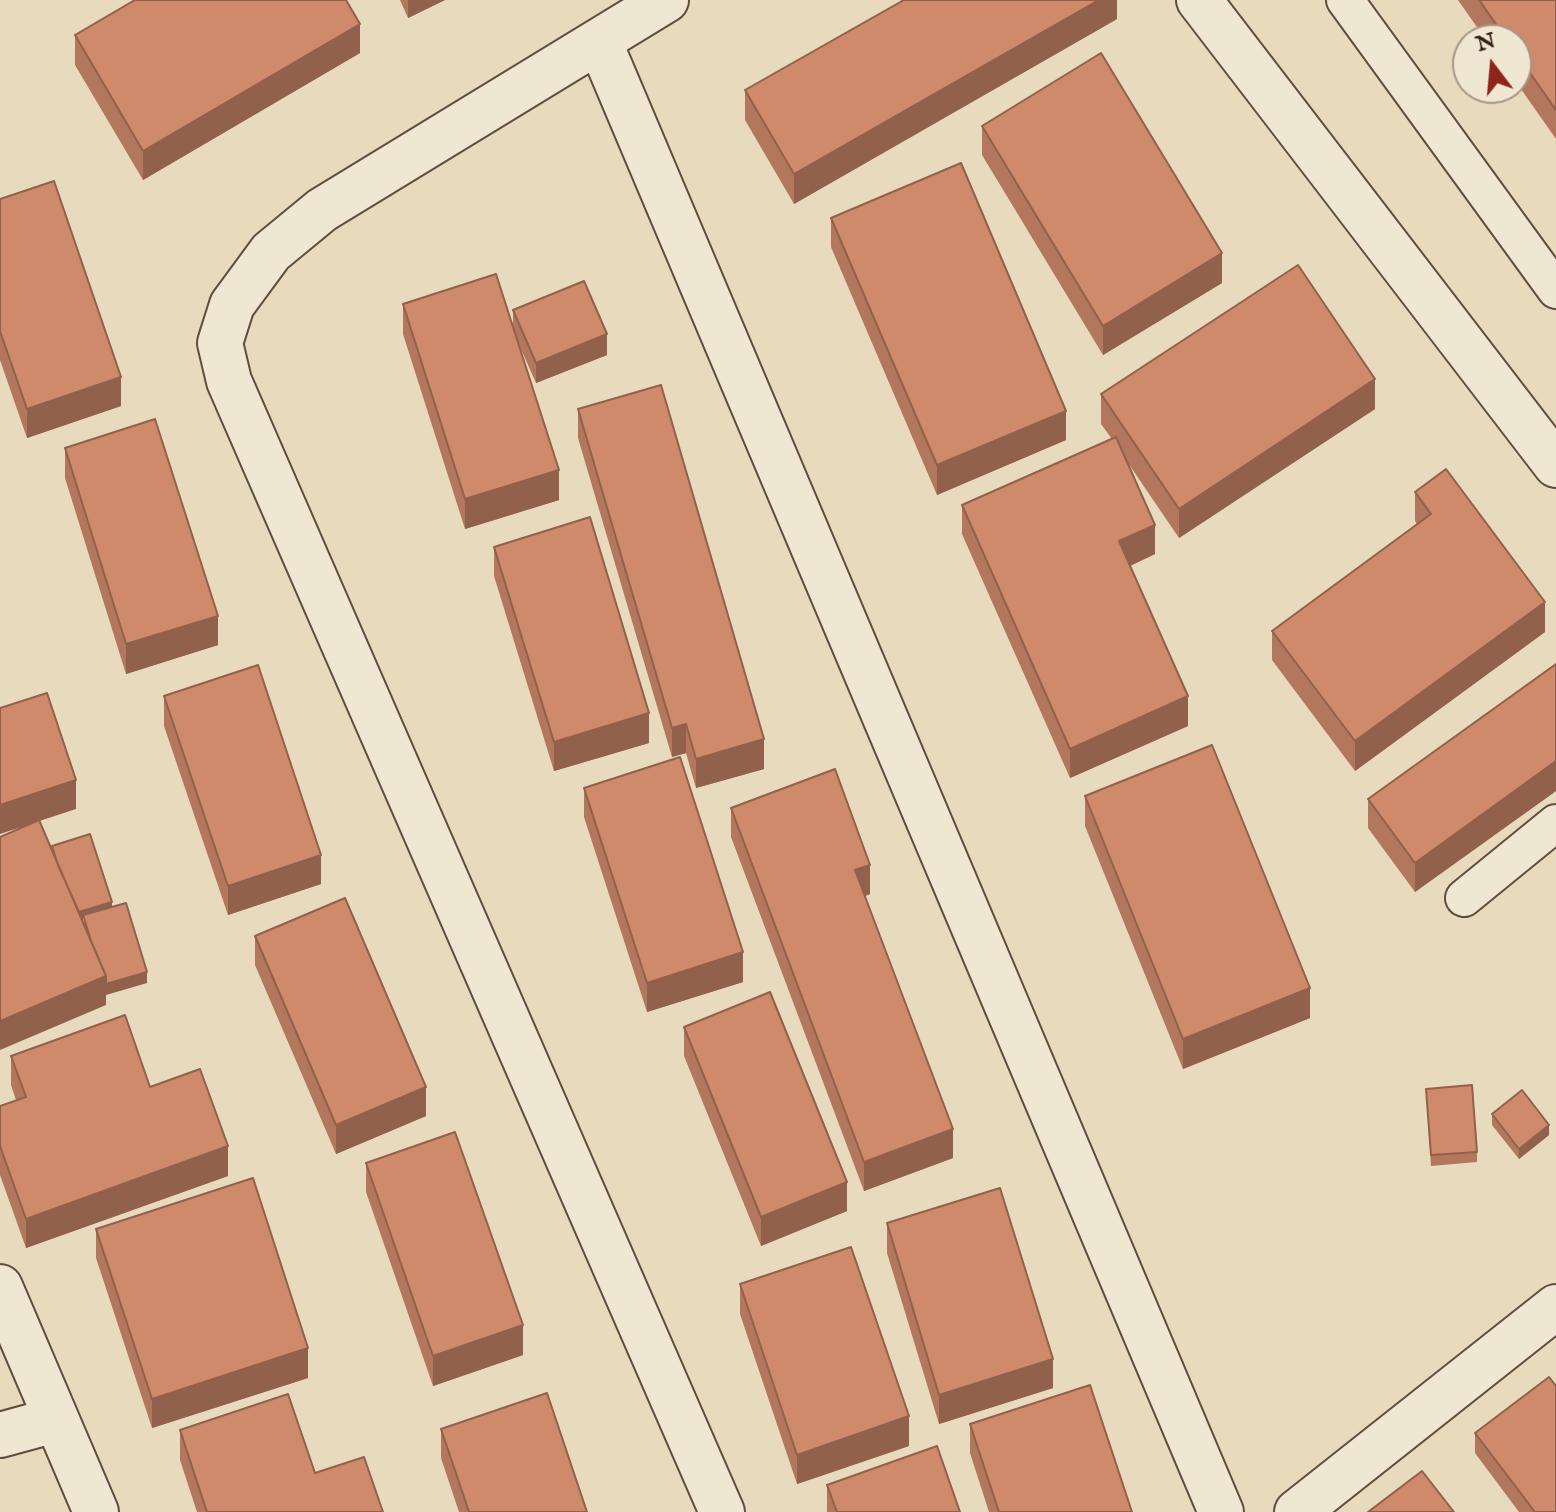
<!DOCTYPE html>
<style>
body{margin:0}
#map{position:relative;width:1556px;height:1512px;overflow:hidden;background:#e8dabc;font-family:"IM FELL English",serif}
canvas{display:block}
.north{position:absolute;left:1452px;top:24px;width:80px;height:80px;box-sizing:border-box;background:#f0e7d3;border:2px solid #a49787;border-radius:50%;rotate:344deg;font-size:22px;font-weight:700;line-height:32px;text-align:center;color:#311e15}
.north::after{content:'';display:block;margin:auto;width:28px;height:36px;background:#8f2418;clip-path:polygon(50% 0,100% 100%,50% 72%,0 100%)}
</style>
<div id="map">
<canvas width="1556" height="1512"></canvas>
<div class="north">N</div>
</div>
<script>
const g = document.querySelector('canvas').getContext('2d');
g.lineJoin = 'round';
const toPath = rows => new Path2D(rows.map(r => 'M' + r).join(''));
function stroke(path, color, width, dash) { g.strokeStyle = color; g.lineWidth = width; g.lineCap = dash ? 'butt' : 'round'; g.setLineDash(dash || []); g.stroke(path); }
function fill(path, color) { g.fillStyle = color; g.fill(path, 'evenodd'); }
const lane = toPath([
 [1345,0,1556,290],
 [1464,898,1556,823]
]);
const street = toPath([
 [666,0,322,210,271,252,232,305,220,343,229,381,722,1512],
 [1199,0,1556,465],
 [600,43,1221,1512],
 [0,1287,96,1512],
 [0,1435,55,1420],
 [1297,1512,1556,1307]
]);
const wall = toPath([
 [400,0,445,0,408,18],
 [1117,0,1117,19,794,204,745,120,745,90],
 [1458,0,1556,0,1556,139,1516,82,1516,40,1486,40],
 [75,35,360,53,143,180,75,65],
 [982,126,1222,283,1103,355,982,155],
 [0,199,121,406,27,438,0,360],
 [831,218,1066,440,937,495,831,247],
 [403,304,513,328,513,310,607,355,536,383,517,340,559,500,465,529,403,334],
 [1101,394,1375,409,1179,538,1126,460,1155,554,1130,566,1188,726,1070,778,962,534,962,505,1112,439,1101,424],
 [578,409,764,769,696,788,686,753,672,757,578,438],
 [65,448,218,645,126,674,65,478],
 [1415,492,1545,632,1355,771,1272,660,1272,631,1417,524,1415,521],
 [494,547,649,743,554,771,494,576],
 [1556,664,1556,791,1415,892,1368,828,1368,799],
 [164,696,321,884,228,915,164,726],
 [584,788,743,982,647,1012,584,817],
 [1085,796,1310,1018,1183,1069,1085,826],
 [731,808,870,894,865,896,953,1158,864,1191,731,837],
 [255,936,426,1116,336,1154,255,965],
 [684,1027,847,1211,761,1246,684,1056],
 [11,1056,150,1087,228,1176,26,1248,0,1175,0,1106,16,1100,11,1085],
 [1426,1089,1477,1152,1477,1162,1431,1166],
 [1492,1114,1549,1135,1519,1159,1492,1125],
 [366,1163,523,1355,433,1386,366,1192],
 [887,1223,1053,1388,939,1424,887,1253],
 [96,1229,308,1378,152,1428,96,1258],
 [740,1284,909,1446,797,1484,740,1314],
 [970,1424,1132,1512,989,1512,970,1453],
 [441,1429,587,1512,459,1512,441,1458],
 [180,1430,315,1473,383,1512,197,1512,180,1460],
 [1475,1433,1556,1512,1519,1512,1475,1453],
 [827,1485,960,1512,827,1512]
]);
const shadedWall = toPath([
 [408,0,445,0,408,18],
 [1099,0,1117,0,1117,19,794,204,794,174],
 [360,24,360,53,143,180,143,151],
 [1222,253,1222,283,1103,355,1103,326],
 [607,334,607,355,536,383,536,363],
 [121,377,121,406,27,438,27,409],
 [1375,379,1375,409,1179,538,1179,509],
 [1066,411,1066,440,937,495,937,465],
 [559,470,559,500,465,529,465,499],
 [1155,525,1155,554,1119,571,1119,541],
 [1545,602,1545,632,1355,771,1355,741],
 [218,616,218,645,126,674,126,644],
 [1188,696,1188,726,1070,778,1070,749],
 [649,713,649,743,554,771,554,742],
 [686,724,686,753,672,757,672,728],
 [764,739,764,769,696,788,696,759],
 [1556,761,1556,791,1415,892,1415,863],
 [76,780,76,809,0,834,0,805],
 [321,855,321,884,228,915,228,886],
 [870,865,870,894,855,900,855,870],
 [112,902,112,912,83,915,83,921,74,924,74,914],
 [743,952,743,982,647,1012,647,983],
 [147,972,147,983,106,995,106,1005,0,1050,0,1021,106,976],
 [1310,988,1310,1018,1183,1069,1183,1039],
 [426,1087,426,1116,336,1154,336,1125],
 [1549,1125,1549,1135,1519,1159,1519,1149],
 [953,1129,953,1158,864,1191,864,1162],
 [228,1146,228,1176,26,1248,26,1219],
 [847,1182,847,1211,761,1246,761,1217],
 [523,1325,523,1355,433,1386,433,1356],
 [308,1348,308,1378,152,1428,152,1399],
 [1053,1359,1053,1388,939,1424,939,1395],
 [909,1416,909,1446,797,1484,797,1455]
]);
const building = toPath([
 [135,0,346,0,360,24,143,151,75,35,135,0],
 [904,0,1099,0,794,174,745,90,904,0],
 [1479,0,1556,0,1556,110,1516,53,1516,40,1507,40,1479,0],
 [1101,53,1222,253,1103,326,982,126,1101,53],
 [961,163,1066,411,937,465,831,218,961,163],
 [54,181,121,377,27,409,0,331,0,199,54,181],
 [1298,265,1375,379,1179,509,1101,394,1298,265],
 [496,274,559,470,465,499,403,304,496,274],
 [584,281,607,334,536,363,513,310,584,281],
 [661,385,764,739,696,759,686,724,672,728,578,409,661,385],
 [155,419,218,616,126,644,65,448,155,419],
 [1116,437,1155,525,1119,541,1188,696,1070,749,962,505,1116,437],
 [1446,469,1545,602,1355,741,1272,631,1431,514,1415,492,1446,469],
 [590,517,649,713,554,742,494,547,590,517],
 [1556,664,1556,761,1415,863,1368,799,1556,664],
 [258,665,321,855,228,886,164,696,258,665],
 [47,693,76,780,0,805,0,708,47,693],
 [1212,745,1310,988,1183,1039,1085,796,1212,745],
 [680,757,743,952,647,983,584,788,680,757],
 [835,769,870,865,855,870,953,1129,864,1162,731,808,835,769],
 [39,820,106,976,0,1021,0,837,39,820],
 [90,834,112,902,79,912,58,865,52,846,90,834],
 [345,898,426,1087,336,1125,255,936,345,898],
 [126,903,147,972,106,984,106,976,91,941,83,915,126,903],
 [770,992,847,1182,761,1217,684,1027,770,992],
 [125,1015,150,1087,200,1069,228,1146,26,1219,0,1146,0,1106,26,1097,11,1056,125,1015],
 [1472,1085,1477,1152,1431,1155,1426,1089,1472,1085],
 [1522,1090,1549,1125,1519,1149,1492,1114,1522,1090],
 [455,1132,523,1325,433,1356,366,1163,455,1132],
 [253,1178,308,1348,152,1399,96,1229,253,1178],
 [1000,1188,1053,1359,939,1395,887,1223,1000,1188],
 [851,1247,909,1416,797,1455,740,1284,851,1247],
 [1549,1377,1556,1386,1556,1512,1535,1512,1475,1433,1549,1377],
 [1090,1385,1132,1512,999,1512,970,1424,1090,1385],
 [547,1393,587,1512,469,1512,441,1429,547,1393],
 [288,1394,315,1473,364,1457,383,1512,207,1512,180,1430,288,1394],
 [937,1446,960,1512,837,1512,827,1485,937,1446],
 [1422,1471,1454,1512,1368,1512,1422,1471]
]);
stroke(lane, '#5f4d3f', 40);
stroke(street, '#5f4d3f', 48);
stroke(lane, '#f0e7d3', 36);
stroke(street, '#f0e7d3', 44);
fill(wall, '#b2775c');
fill(shadedWall, '#91614b');
fill(building, '#cf8a6b');
stroke(building, '#91614b', 2);
</script>
